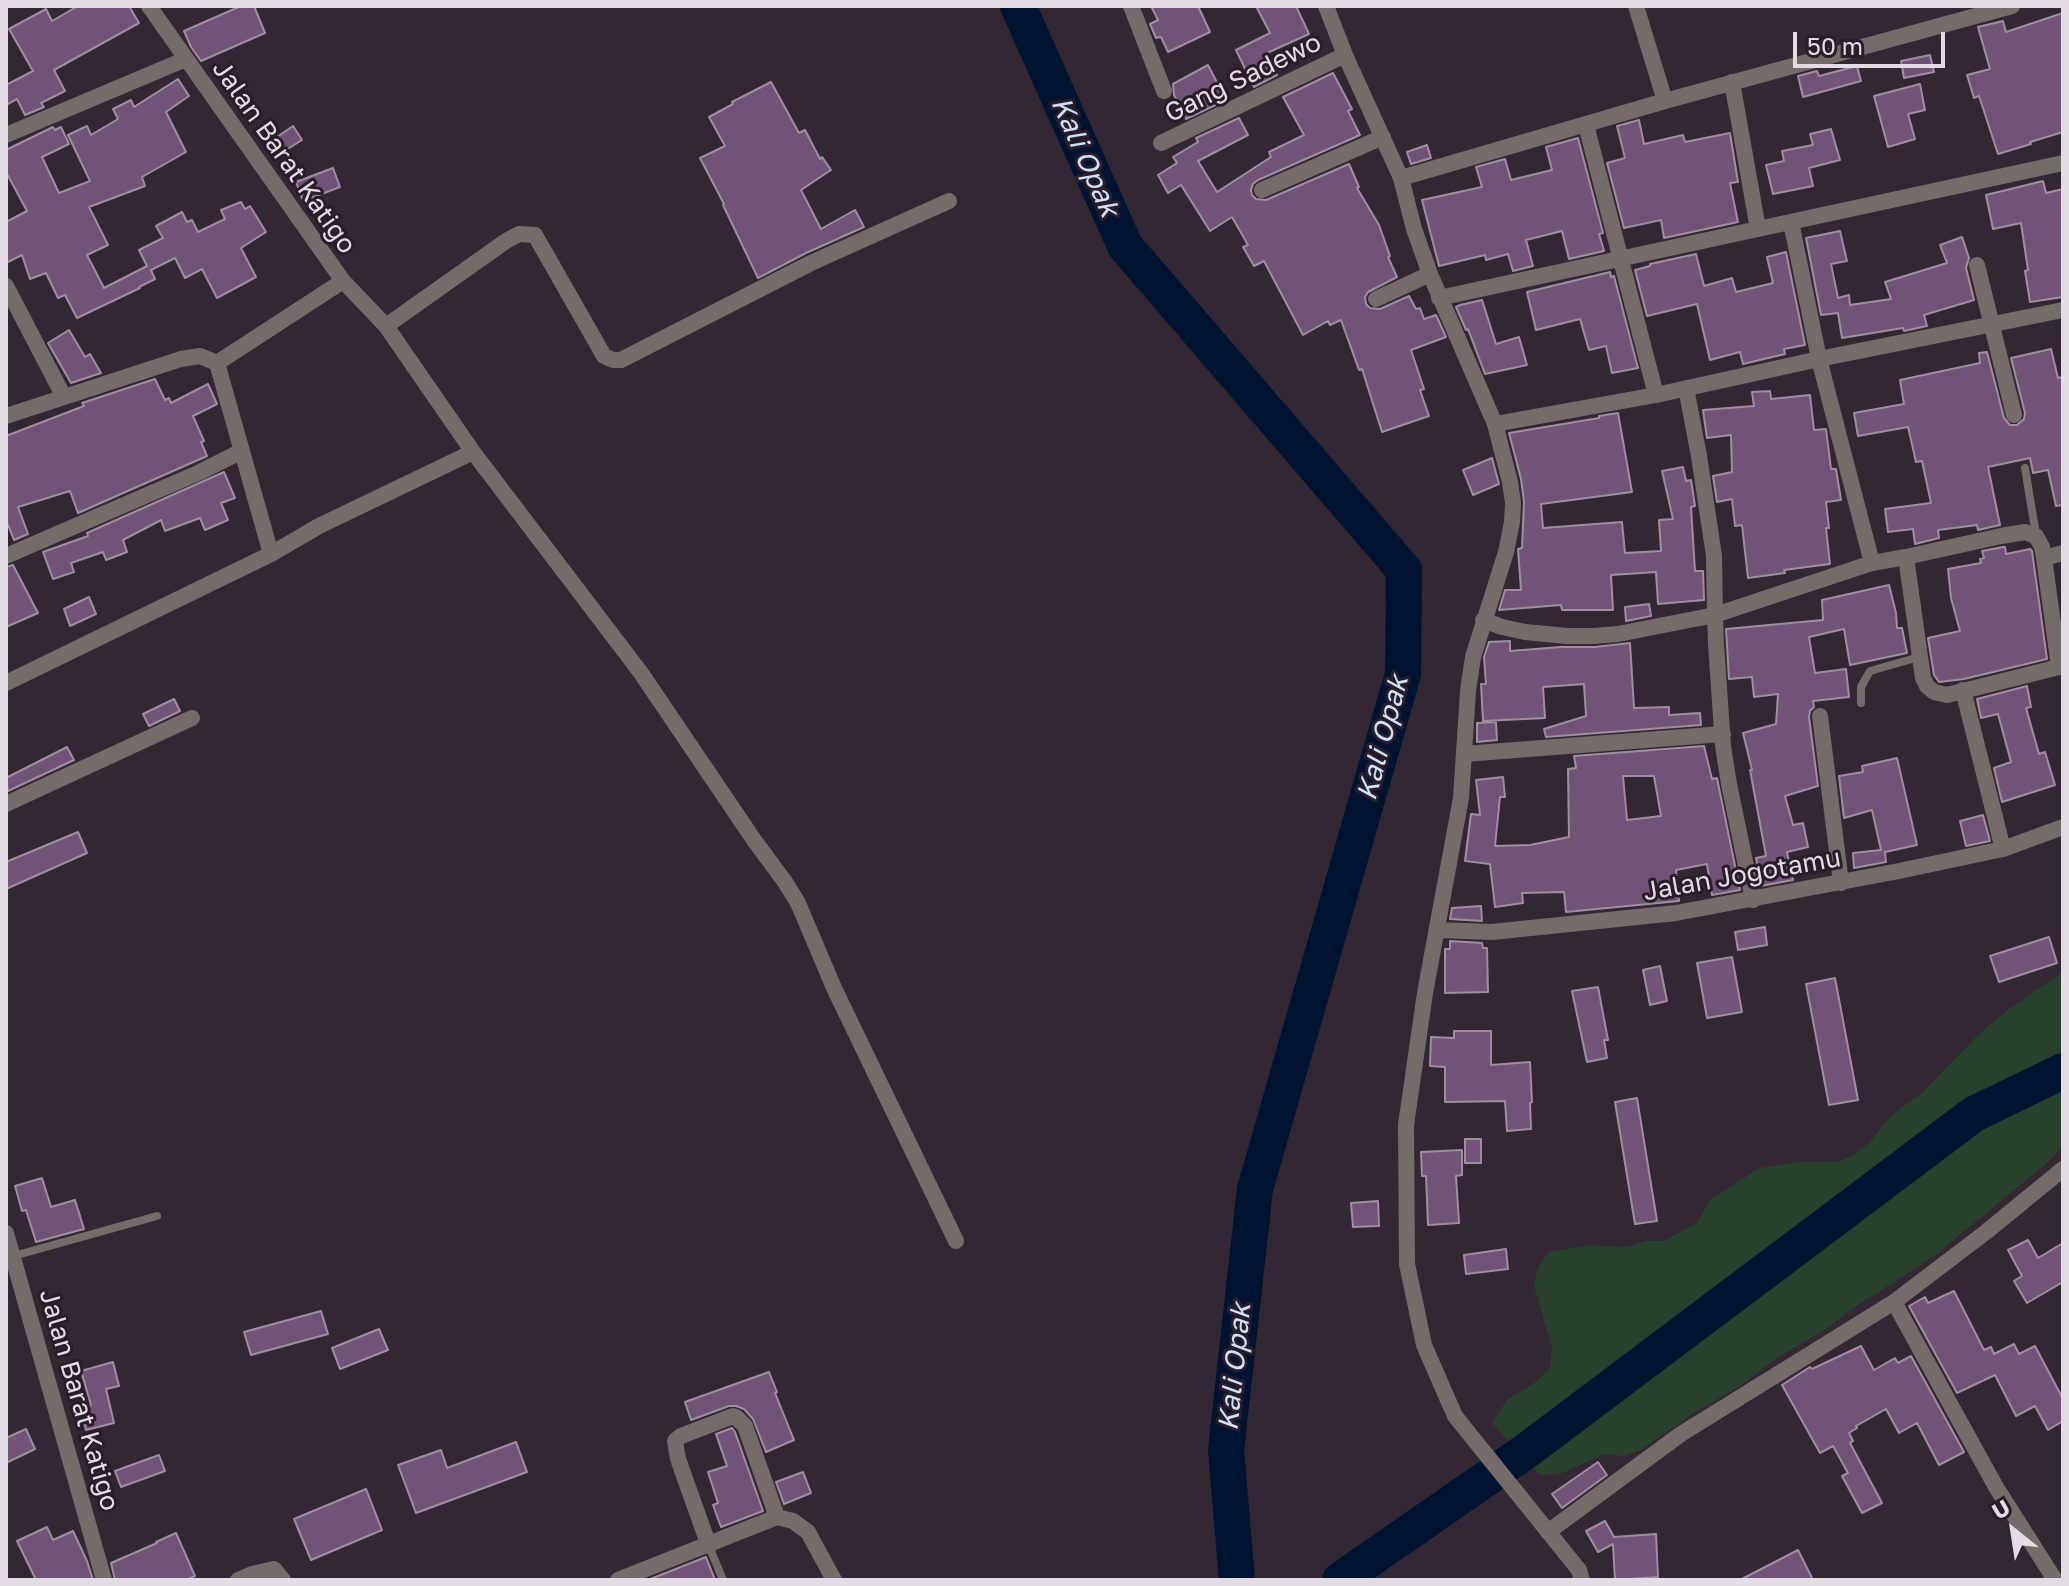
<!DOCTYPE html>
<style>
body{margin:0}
#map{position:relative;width:2069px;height:1586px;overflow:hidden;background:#332734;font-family:"Golos Text",sans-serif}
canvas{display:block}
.frame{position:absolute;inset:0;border:8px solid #e4dce5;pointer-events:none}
.north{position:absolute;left:1973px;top:1490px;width:80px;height:80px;-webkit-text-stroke:6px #291d2a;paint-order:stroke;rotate:330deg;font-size:22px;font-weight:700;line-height:32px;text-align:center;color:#e4dce5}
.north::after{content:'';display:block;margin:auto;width:28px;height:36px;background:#e4dce5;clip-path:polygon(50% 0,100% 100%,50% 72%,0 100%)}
.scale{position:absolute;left:1793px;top:32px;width:152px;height:36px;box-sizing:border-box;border:4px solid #e4dce5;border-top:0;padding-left:10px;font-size:24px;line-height:28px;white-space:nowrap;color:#e4dce5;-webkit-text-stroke:6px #291d2a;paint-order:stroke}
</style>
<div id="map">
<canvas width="2069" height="1586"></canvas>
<div class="frame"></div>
<div class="north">U</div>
<div class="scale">50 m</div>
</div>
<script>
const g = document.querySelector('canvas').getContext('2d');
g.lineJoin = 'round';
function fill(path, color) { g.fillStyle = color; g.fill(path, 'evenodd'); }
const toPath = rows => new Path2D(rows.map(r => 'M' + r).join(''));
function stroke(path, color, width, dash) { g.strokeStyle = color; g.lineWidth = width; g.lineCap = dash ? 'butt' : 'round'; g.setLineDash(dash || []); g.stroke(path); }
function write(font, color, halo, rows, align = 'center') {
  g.font = font + ' "Golos Text",sans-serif'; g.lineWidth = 6; g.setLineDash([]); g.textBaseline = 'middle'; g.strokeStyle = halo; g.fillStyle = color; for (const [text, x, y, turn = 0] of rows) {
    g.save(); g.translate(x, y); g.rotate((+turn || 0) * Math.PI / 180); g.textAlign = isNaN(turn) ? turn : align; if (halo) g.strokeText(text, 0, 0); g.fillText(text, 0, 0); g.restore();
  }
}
const green = toPath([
 [2063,972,2063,1146,2047,1163,1934,1256,1849,1311,1825,1330,1780,1356,1737,1388,1692,1414,1641,1450,1623,1456,1604,1454,1560,1474,1540,1475,1492,1423,1507,1400,1537,1381,1550,1367,1552,1348,1534,1286,1538,1267,1549,1252,1586,1246,1628,1247,1646,1241,1664,1241,1697,1223,1711,1199,1760,1168,1798,1162,1837,1162,1854,1155,1869,1143,1892,1115,1924,1091,1980,1033,2009,1009]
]);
const river = toPath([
 [1018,6,1125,246,1404,570,1403,674,1255,1189,1226,1450,1237,1580],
 [1340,1580,1526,1451,1974,1114,2063,1071]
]);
const building = toPath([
 [78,6,129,6,139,23,54,70,65,91,41,103,44,107,25,115,17,99,6,105,6,85,33,71,9,29,46,9,52,21,78,6],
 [241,6,254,6,265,33,201,61,191,47,184,31,241,6],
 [1151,6,1198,6,1210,32,1168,52,1161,37,1156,38,1150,24,1158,20,1151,6],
 [1256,6,1296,6,1309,34,1267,53,1277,75,1254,87,1236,50,1270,33,1256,6],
 [2063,13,2063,132,2030,142,2031,144,1998,154,1979,96,1974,98,1967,75,1990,69,1978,27,2003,21,2006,32,2063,13],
 [1930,55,1934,72,1904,78,1901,61,1930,55],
 [1208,65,1226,100,1186,119,1174,95,1173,84,1208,65],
 [1857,66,1861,81,1803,97,1798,76,1817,71,1819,76,1857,66],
 [1333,73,1352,109,1348,111,1360,135,1258,180,1253,184,1251,190,1252,195,1256,199,1266,200,1349,164,1359,187,1357,188,1379,225,1390,256,1388,257,1397,277,1368,292,1365,297,1366,304,1370,308,1380,309,1409,296,1416,309,1420,308,1424,319,1436,315,1446,337,1411,350,1424,389,1420,390,1429,416,1382,432,1362,369,1359,370,1341,320,1330,325,1328,321,1303,335,1264,261,1254,266,1243,247,1248,245,1232,217,1210,231,1181,185,1168,193,1158,175,1177,163,1173,157,1198,142,1196,138,1239,118,1248,135,1198,161,1217,192,1271,157,1269,152,1304,135,1283,97,1333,73],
 [178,79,189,96,166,112,186,152,142,177,145,186,89,207,108,245,87,255,104,288,147,266,139,250,163,238,156,226,182,212,187,222,192,220,198,232,225,219,221,210,241,202,245,209,250,206,266,232,241,248,256,277,217,298,202,269,185,278,175,258,151,270,155,279,139,287,140,288,77,318,65,295,58,298,46,273,30,279,22,255,6,263,6,222,27,211,6,172,6,150,53,127,55,130,61,127,69,144,42,157,59,193,90,181,68,135,87,126,91,135,118,119,113,109,131,100,134,107,178,79],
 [771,82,799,133,805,130,820,159,822,157,831,170,801,190,821,229,855,210,864,227,806,253,758,278,723,205,724,204,700,158,725,146,709,117,733,104,732,102,771,82],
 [1920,84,1925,110,1908,114,1915,139,1888,147,1874,96,1920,84],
 [1639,120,1644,144,1683,135,1685,142,1730,133,1738,182,1730,183,1738,222,1664,238,1661,220,1624,228,1607,163,1625,158,1617,126,1639,120],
 [293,126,302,140,275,157,267,144,293,126],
 [1831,129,1840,160,1809,168,1813,186,1773,194,1766,165,1784,161,1782,151,1813,145,1810,134,1831,129],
 [1578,138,1603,233,1599,234,1604,251,1569,259,1562,231,1526,240,1533,266,1513,271,1508,254,1486,260,1485,255,1439,266,1422,200,1482,187,1476,167,1505,159,1511,180,1552,170,1546,147,1578,138],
 [1427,145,1431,158,1411,164,1407,152,1427,145],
 [333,168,340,187,303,201,296,182,333,168],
 [2043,181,2046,193,2063,189,2063,297,2030,302,2025,271,2028,270,2021,223,1993,229,1986,195,2043,181],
 [1840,231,1847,261,1831,264,1838,298,1849,295,1850,305,1891,299,1885,282,1947,263,1940,245,1962,237,1969,258,1966,268,1974,300,1924,315,1927,326,1904,331,1903,328,1842,338,1838,313,1821,315,1806,238,1840,231],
 [1786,252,1805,345,1784,349,1785,354,1743,364,1740,352,1710,360,1697,304,1647,316,1635,270,1650,266,1650,264,1696,254,1704,286,1732,278,1736,292,1773,283,1767,257,1786,252],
 [1610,272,1611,277,1614,276,1638,368,1612,373,1606,346,1589,350,1580,319,1536,330,1527,292,1610,272],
 [1482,300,1496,344,1519,337,1527,365,1485,374,1468,329,1466,330,1456,307,1460,305,1482,300],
 [69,330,85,357,90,354,101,373,71,383,48,343,69,330],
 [2051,349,2058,378,2063,377,2063,505,2056,506,2048,470,2033,473,2030,458,1988,467,2000,525,1978,530,1977,525,1938,530,1939,538,1915,544,1913,529,1888,532,1885,509,1931,503,1922,461,1916,462,1908,427,1858,436,1854,413,1904,404,1900,380,1980,363,1979,353,1987,352,2004,418,2010,425,2017,425,2024,419,2025,413,2011,358,2051,349],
 [155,379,165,400,169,398,171,403,208,384,217,404,193,416,204,441,201,442,207,456,78,513,70,491,18,507,28,534,14,540,6,520,6,436,84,406,82,403,155,379],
 [1770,391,1771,399,1810,395,1814,430,1826,429,1831,469,1836,469,1841,500,1826,502,1829,528,1826,528,1830,564,1784,570,1785,573,1748,578,1742,525,1735,526,1732,499,1717,502,1713,476,1732,472,1731,435,1707,438,1703,410,1754,406,1752,392,1770,391],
 [1618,413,1632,492,1541,504,1543,528,1622,522,1625,553,1661,551,1659,520,1673,519,1662,471,1683,467,1686,481,1691,480,1695,506,1691,507,1695,571,1703,571,1704,600,1658,604,1656,572,1611,575,1613,610,1562,610,1561,605,1499,610,1505,590,1521,590,1518,549,1522,548,1524,502,1521,479,1509,433,1599,418,1599,416,1618,413],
 [1492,458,1499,484,1473,495,1463,470,1492,458],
 [224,472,235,498,221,503,228,520,205,530,200,518,165,531,161,520,123,540,127,552,106,560,103,552,71,563,74,572,53,579,43,552,88,536,87,533,224,472],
 [2003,547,2005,547,2006,554,2030,549,2032,551,2047,659,1964,679,1939,682,1934,675,1928,638,1960,631,1951,598,1948,569,1981,563,1980,559,1984,558,1982,551,2003,547],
 [13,565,38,613,6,627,6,567,13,565],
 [1889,585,1896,613,1897,628,1902,628,1907,653,1850,665,1844,629,1809,637,1815,673,1846,669,1849,697,1813,701,1814,707,1810,711,1809,717,1818,786,1785,796,1793,825,1803,823,1808,847,1787,852,1793,880,1761,886,1756,858,1766,856,1750,770,1752,770,1743,733,1776,724,1778,694,1754,697,1752,677,1729,679,1726,629,1823,620,1822,600,1889,585],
 [89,597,96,614,70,626,64,609,89,597],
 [1649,604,1651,616,1626,621,1625,607,1649,604],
 [1510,641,1510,651,1561,647,1595,647,1630,643,1634,708,1669,707,1669,715,1700,713,1701,725,1546,737,1544,729,1586,716,1584,684,1543,687,1545,718,1483,721,1481,684,1486,684,1484,657,1489,642,1510,641],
 [2027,686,2031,707,2026,708,2039,754,2045,752,2055,785,2002,802,1994,768,2011,762,1998,714,1981,718,1977,699,2027,686],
 [174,699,180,711,149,726,143,714,174,699],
 [1496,722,1497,740,1477,742,1477,723,1496,722],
 [1704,746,1712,779,1717,778,1740,890,1712,895,1707,864,1676,870,1679,901,1566,912,1564,892,1522,893,1523,903,1495,907,1490,864,1465,861,1471,814,1480,815,1476,780,1503,777,1505,797,1500,797,1495,846,1530,845,1569,837,1568,769,1576,768,1574,756,1704,746],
 [1623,776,1654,776,1661,816,1627,820,1623,776],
 [67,747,74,760,8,791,6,778,67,747],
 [1897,758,1917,845,1885,852,1886,862,1854,868,1853,853,1881,850,1872,810,1844,818,1839,776,1863,772,1862,766,1897,758],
 [1983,815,1990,841,1966,846,1960,821,1983,815],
 [78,832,87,853,6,889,6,862,78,832],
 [1481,906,1482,921,1450,919,1452,908,1481,906],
 [1765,927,1767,945,1738,950,1735,932,1765,927],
 [2049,937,2057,963,1999,982,1990,956,2049,937],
 [1450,941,1482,943,1483,948,1487,948,1488,992,1445,993,1445,949,1450,949,1450,941],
 [1732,957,1742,1012,1707,1018,1697,963,1732,957],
 [1660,966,1667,1001,1650,1005,1643,970,1660,966],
 [1835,978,1858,1100,1829,1105,1806,984,1835,978],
 [1598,987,1608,1040,1604,1040,1607,1058,1587,1062,1572,991,1598,987],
 [1454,1031,1491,1031,1491,1065,1530,1062,1532,1102,1530,1103,1531,1129,1507,1131,1505,1101,1445,1102,1445,1067,1430,1066,1431,1037,1454,1038,1454,1031],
 [1637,1098,1657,1221,1635,1224,1615,1102,1637,1098],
 [1465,1139,1481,1139,1481,1163,1465,1163,1465,1139],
 [1462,1150,1462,1175,1456,1176,1459,1223,1428,1225,1426,1176,1422,1176,1421,1152,1462,1150],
 [42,1178,51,1207,75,1200,84,1229,36,1242,26,1210,22,1211,15,1186,42,1178],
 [1378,1201,1379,1226,1353,1227,1351,1203,1378,1201],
 [2028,1240,2038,1258,2063,1243,2063,1282,2027,1303,2014,1281,2022,1276,2008,1250,2028,1240],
 [1506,1249,1508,1269,1466,1274,1464,1255,1506,1249],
 [1954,1291,1984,1350,1991,1347,1994,1354,2014,1344,2019,1354,2035,1346,2063,1399,2063,1421,2048,1430,2035,1406,2016,1416,1995,1375,1957,1393,1909,1306,1925,1297,1928,1303,1954,1291],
 [321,1311,328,1334,251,1355,244,1332,321,1311],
 [379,1329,388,1350,340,1369,332,1348,379,1329],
 [1861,1346,1874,1370,1895,1358,1898,1363,1911,1356,1964,1452,1939,1465,1917,1423,1899,1433,1886,1409,1856,1426,1857,1428,1849,1433,1853,1441,1850,1443,1882,1503,1862,1513,1842,1476,1848,1473,1833,1446,1820,1453,1782,1385,1810,1367,1812,1369,1861,1346],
 [113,1362,119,1386,106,1389,114,1423,86,1430,80,1408,91,1405,81,1371,113,1362],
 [769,1372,777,1392,775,1393,794,1440,766,1452,753,1419,744,1409,736,1406,729,1406,691,1420,685,1402,769,1372],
 [732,1428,735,1432,763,1511,721,1527,713,1505,718,1503,708,1472,727,1466,716,1434,732,1428],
 [26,1429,35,1449,6,1463,6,1438,26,1429],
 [516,1442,527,1472,416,1513,398,1465,441,1450,447,1468,516,1442],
 [159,1455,165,1471,121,1487,115,1471,159,1455],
 [1598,1462,1607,1475,1562,1508,1552,1494,1598,1462],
 [803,1472,811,1493,784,1504,776,1482,803,1472],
 [366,1489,382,1530,311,1560,294,1519,366,1489],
 [1605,1521,1614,1537,1656,1534,1658,1577,1615,1580,1613,1544,1598,1552,1586,1531,1605,1521],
 [47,1527,53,1540,73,1531,87,1561,93,1580,36,1580,17,1541,47,1527],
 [176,1533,195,1576,186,1580,115,1580,111,1563,157,1543,156,1542,176,1533],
 [1798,1550,1813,1580,1740,1580,1798,1550],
 [706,1557,715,1580,648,1580,706,1557]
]);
const service = toPath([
 [2025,468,2036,535],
 [1861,703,1861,687,1870,671,1919,657],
 [10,1257,157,1216],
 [709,1546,723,1580]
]);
const minor = toPath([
 [1131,6,1164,91],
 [1326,6,1345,55,1401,178,1414,229,1430,274,1495,424,1510,482,1513,503,1512,522,1506,552,1473,657,1468,691,1461,798,1425,993,1406,1125,1407,1264,1424,1345,1455,1416,1579,1570,1582,1580],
 [1732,82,1758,229],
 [1665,101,2012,6],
 [1586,125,1656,395],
 [6,135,186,59],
 [1161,143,1345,55],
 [1401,178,1665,101,1636,6],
 [1262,190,1383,137],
 [1791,222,1819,359,1872,563],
 [1977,265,2014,415],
 [343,281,386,326,473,452,641,673,754,840,785,882,798,903,834,988,956,1241],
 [6,286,64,397],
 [1439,298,2063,163],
 [1376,299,1430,274],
 [386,326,506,241,519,234,535,235,604,356,613,360,621,360,811,263,949,201],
 [6,416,181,359,200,356,217,363],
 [1495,424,1656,395,1819,359,2063,310],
 [271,554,319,526,473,452],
 [6,556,198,473,242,451],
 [1906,557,1923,678,1927,686,1934,692,1947,695,2063,666],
 [2044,558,2059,667],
 [1483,620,1502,627,1525,632,1567,636,1594,636,1618,634,1715,615,1714,556,1699,456,1686,388],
 [6,683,271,554,217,363,343,281,149,6],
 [1963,690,2003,849],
 [1820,716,1841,883],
 [1464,754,1723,734],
 [6,804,192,718],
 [1753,900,1729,784,1723,746,1716,644,1715,615,1872,563,1906,557,2001,536,2025,532,2036,536,2042,547,2044,558,2063,553],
 [1438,930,1492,932,1676,913,1899,871,2003,849,2063,827],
 [6,1233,104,1580],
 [1894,1302,1996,1487,2055,1580],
 [1548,1532,1681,1434,1894,1302,1986,1232,2063,1169],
 [709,1546,678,1459,675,1441,681,1436,733,1416,736,1417,745,1426,777,1517,793,1521,808,1532,834,1580],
 [238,1580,252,1574,274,1569,283,1580],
 [618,1580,777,1517]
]);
const streetNames = [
 ["Gang Sadewo",1243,78,-26],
 ["Jalan Barat Katigo",284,157,55],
 ["Jalan Jogotamu",1742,875,-10],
 ["Jalan Barat Katigo",79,1400,74]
];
const waterNames = [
 ["Kali Opak",1085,157,66],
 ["Kali Opak",1383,738,-75],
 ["Kali Opak",1235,1367,-84]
];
fill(green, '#28412c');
stroke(river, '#001432', 36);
fill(building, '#725378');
stroke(building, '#9d8fa0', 2);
stroke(service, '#756b68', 8);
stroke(minor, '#756b68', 16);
write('26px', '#e4dce5', '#291d2a', streetNames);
write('italic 28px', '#cde1f9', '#291d2a', waterNames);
</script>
